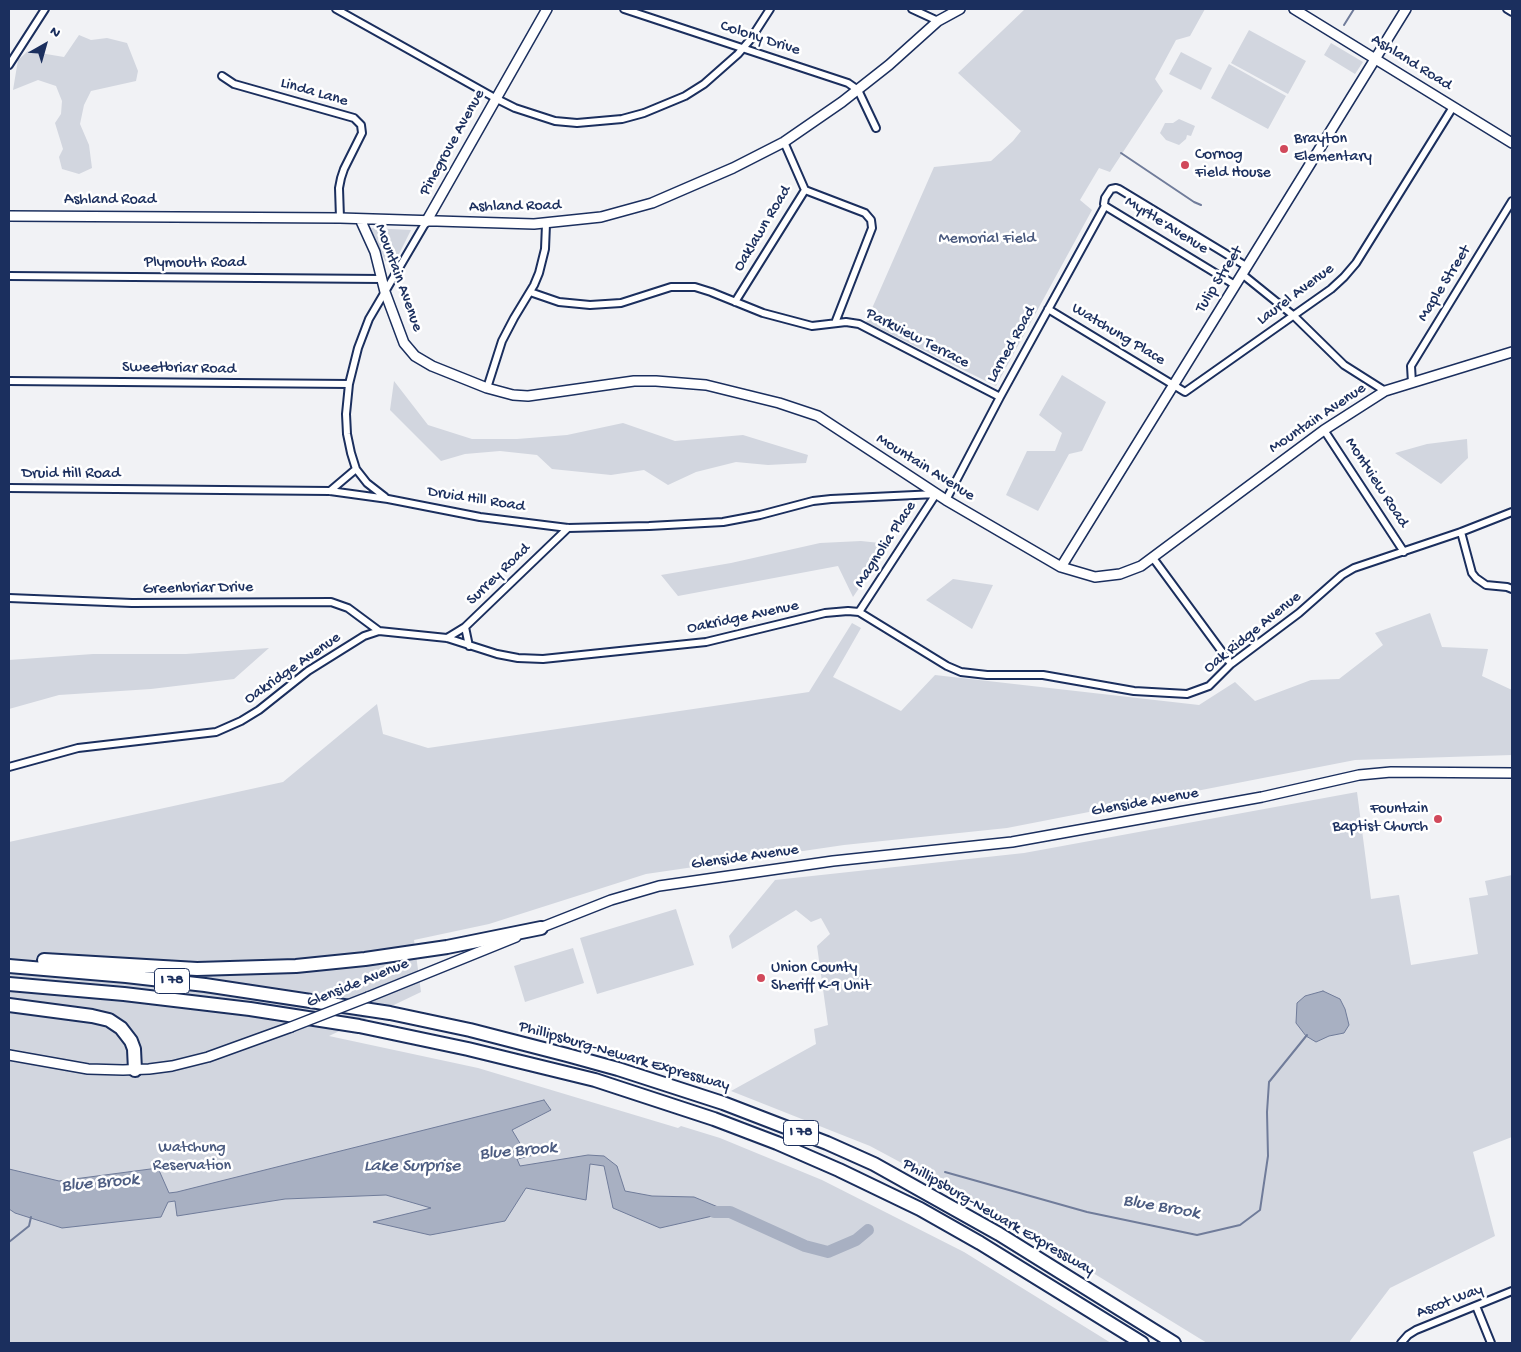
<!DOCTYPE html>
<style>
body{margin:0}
#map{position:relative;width:1521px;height:1352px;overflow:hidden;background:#f1f2f5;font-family:"Gochi Hand",sans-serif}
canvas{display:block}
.frame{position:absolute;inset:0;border:10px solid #1b2f5e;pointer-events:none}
.north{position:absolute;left:20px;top:20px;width:50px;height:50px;-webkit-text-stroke:4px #fff;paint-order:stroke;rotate:38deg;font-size:14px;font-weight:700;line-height:20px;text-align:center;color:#1b2f5e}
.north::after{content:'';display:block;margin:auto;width:18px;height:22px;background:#1b2f5e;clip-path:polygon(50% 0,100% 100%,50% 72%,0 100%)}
</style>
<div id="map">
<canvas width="1521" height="1352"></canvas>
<div class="frame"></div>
<div class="north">N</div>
</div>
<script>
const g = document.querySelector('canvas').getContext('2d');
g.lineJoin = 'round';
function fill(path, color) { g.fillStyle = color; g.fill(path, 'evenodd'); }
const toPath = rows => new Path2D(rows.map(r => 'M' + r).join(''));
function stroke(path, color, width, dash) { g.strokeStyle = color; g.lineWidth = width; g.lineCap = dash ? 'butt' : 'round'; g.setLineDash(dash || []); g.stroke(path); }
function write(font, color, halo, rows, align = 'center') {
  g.font = font + ' "Gochi Hand",sans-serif'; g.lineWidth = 5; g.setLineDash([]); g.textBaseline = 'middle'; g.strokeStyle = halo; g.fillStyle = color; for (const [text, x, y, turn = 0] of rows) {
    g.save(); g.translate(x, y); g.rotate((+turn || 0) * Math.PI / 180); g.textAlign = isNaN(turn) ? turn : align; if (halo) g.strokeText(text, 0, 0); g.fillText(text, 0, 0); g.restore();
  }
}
const green = toPath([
 [1025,9,1205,9,1190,36,1176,40,1155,79,1163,91,1110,172,1099,168,1080,200,1092,210,996,386,866,322,934,167,991,161,1013,141,1021,131,958,73],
 [1249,30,1306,61,1288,94,1231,63],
 [79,35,91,40,107,38,127,43,138,71,136,81,91,91,84,105,80,124,89,145,92,168,79,174,62,169,59,157,63,149,55,123,61,114,62,101,56,86,38,80,13,90,18,60,28,51,64,57],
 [1331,43,1363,62,1355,74,1324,55],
 [1181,52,1212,68,1201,90,1169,74],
 [1229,64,1286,96,1268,129,1211,98],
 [1179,119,1195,126,1191,136,1187,135,1186,139,1179,145,1166,140,1160,133,1165,123,1173,123],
 [371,228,411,230,394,264,385,261],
 [1062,375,1106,402,1082,451,1069,454,1038,511,1006,495,1027,451,1055,451,1062,433,1039,415],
 [394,381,428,425,472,439,517,439,567,435,623,423,675,441,743,435,808,455,806,463,768,465,736,462,696,472,668,485,644,470,611,475,552,469,537,455,500,451,465,454,441,461,390,410],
 [1467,439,1468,458,1441,484,1395,453,1427,444],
 [861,541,889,544,853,597,838,566,678,596,661,575,731,563,820,543],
 [953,579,993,585,972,629,926,600],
 [1430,613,1442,647,1488,649,1482,676,1512,690,1512,755,1355,760,1007,828,844,845,646,874,489,924,414,940,421,992,329,1036,478,1068,678,1128,681,1126,720,1138,822,1180,964,1252,1111,1343,9,1343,9,842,283,782,377,704,383,734,428,748,809,692,852,623,861,628,833,677,901,711,935,675,1199,705,1235,682,1255,701,1311,680,1339,679,1383,645,1375,633],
 [269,648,234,679,151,689,59,695,9,709,9,660,93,654,186,654],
 [1357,792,1371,899,1399,895,1411,965,1478,954,1469,898,1488,895,1485,881,1512,875,1512,1137,1473,1152,1495,1236,1390,1288,1350,1341,1350,1343,1207,1343,997,1214,870,1146,731,1091,816,1044,814,1029,828,1025,817,946,830,934,821,918,811,922,796,910,732,949,729,936,775,880,1024,853],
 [676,909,694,965,597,994,580,938],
 [573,948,584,983,525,1002,514,966]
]);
const water = toPath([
 [1323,991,1340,999,1345,1009,1349,1025,1344,1033,1329,1036,1316,1042,1306,1036,1296,1023,1297,1003,1305,996,1323,991],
 [544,1100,551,1110,512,1130,521,1145,538,1154,517,1159,520,1166,588,1155,604,1156,617,1166,625,1191,652,1196,694,1197,730,1212,660,1228,613,1208,604,1166,590,1164,586,1200,526,1188,505,1221,430,1235,373,1222,431,1208,386,1195,285,1199,177,1216,175,1201,168,1202,161,1217,62,1228,15,1213,9,1209,9,1169,59,1181,158,1168,169,1193,177,1192,544,1100]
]);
const stream = toPath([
 [1344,25,1354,9],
 [1121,153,1194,202,1201,205],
 [945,1172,1087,1212,1197,1235,1240,1225,1260,1210,1268,1156,1267,1112,1269,1082,1307,1035],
 [9,1242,29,1226,31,1217]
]);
const river = toPath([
 [714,1212,730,1212,805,1246,828,1252,856,1240,868,1230]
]);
const street = toPath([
 [336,9,495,98,515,108,555,121,577,123,622,119,644,113,685,96,704,84,738,54,750,40,770,9],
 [624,9,848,83,858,90,876,128],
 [912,9,938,21],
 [1507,9,1512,12],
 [9,65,45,9],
 [222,76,234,84,354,118,361,125,362,133,344,169,341,178,339,188,340,218],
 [784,142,805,190],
 [805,190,865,213,871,220,872,228,835,323],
 [1242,274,1294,316,1344,365,1385,391],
 [9,276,382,279],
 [1235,285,1105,206,1104,204,1105,198,1111,189,1116,188,1119,189,1246,266],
 [530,292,559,302,590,305,621,303,671,287,695,287,711,292,763,313,812,326,846,322,859,324,1000,397],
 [735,302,805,190],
 [1048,309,1185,392,1331,289,1344,277,1356,263,1453,107],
 [9,381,349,384],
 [1412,383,1411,366,1512,201],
 [487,388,502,341,514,318,534,285,539,273,545,249,546,224],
 [1324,430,1404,552],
 [9,488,330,491,388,499,480,517,568,528,649,526,723,522,760,515,813,501,831,499,936,494],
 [330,491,356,469],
 [385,497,367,483,356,469,351,453,347,434,346,414,349,384,358,348,369,319,426,222],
 [946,500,1000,397,1105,206],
 [1461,532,1472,573,1476,578,1486,585,1507,587,1512,589],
 [1153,558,1231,664],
 [9,598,132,603,331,602,348,608,379,631],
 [859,612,936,494],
 [465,627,469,646],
 [447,638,465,627,568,528],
 [9,767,78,748,216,732,241,721,259,710,308,671,364,636,379,631,447,638,497,654,518,658,543,659,706,642,825,613,848,611,859,612,947,666,961,672,987,675,1043,675,1134,691,1187,694,1209,686,1231,664,1299,613,1342,575,1354,568,1461,532,1512,512],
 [1476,1306,1491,1343],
 [1401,1343,1408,1335,1416,1330,1512,1291]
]);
const secondary = toPath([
 [1294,9,1512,143],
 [9,216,340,218,534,224,601,217,652,203,733,168,784,142,842,102,889,65,938,21,960,9],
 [360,219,375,252,385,292,404,343,415,356,432,366,487,388,513,395,528,396,634,381,656,381,706,385,779,403,818,416,946,500,1061,567,1095,577,1120,574,1141,566,1324,430,1385,391,1512,352],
 [426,222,547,9],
 [1061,567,1406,9],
 [535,930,611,900,659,886,833,861,1012,842,1262,797,1359,775,1391,772,1512,773],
 [368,997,516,937],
 [9,1055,88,1069,123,1070,149,1069,172,1066,208,1057,291,1027]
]);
const highway = toPath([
 [44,960,197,969,296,966,365,959,447,947,541,928],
 [9,966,126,976,205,985,390,1013,470,1030,567,1055,618,1069,723,1103,827,1143,874,1164,999,1234,1174,1343],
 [9,984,124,994,250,1009,359,1026,468,1049,595,1080,714,1119,777,1143,839,1170,920,1209,980,1243,1142,1343],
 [9,1005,92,1016,109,1020,121,1028,131,1041,134,1049,135,1070]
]);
const secondaryBridge = toPath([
 [291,1027,368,997]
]);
const markers = [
 [1284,149,5,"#d1495b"],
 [1185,165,5,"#d1495b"],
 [1438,819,5,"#d1495b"],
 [761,978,5,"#d1495b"]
];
const shields = [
 [172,981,35],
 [801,1133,35]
];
const shieldNames = [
 ["I 78",172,981],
 ["I 78",801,1133]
];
const streetNames = [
 ["Colony Drive",760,39,18],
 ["Ashland Road",1411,63,32],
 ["Linda Lane",314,93,16],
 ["Pinegrove Avenue",453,143,-61],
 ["Ashland Road",110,201],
 ["Ashland Road",515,207,-1],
 ["Myrtle Avenue",1166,226,32],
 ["Oaklawn Road",763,229,-59],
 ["Plymouth Road",195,264],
 ["Mountain Avenue",398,278,70],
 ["Tulip Street",1220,280,-58],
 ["Maple Street",1445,284,-58],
 ["Laurel Avenue",1296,295,-37],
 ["Watchung Place",1118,335,31],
 ["Parkview Terrace",917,339,27],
 ["Larned Road",1012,345,-61],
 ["Sweetbriar Road",179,369,1],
 ["Mountain Avenue",1318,419,-34],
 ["Mountain Avenue",925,468,32],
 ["Druid Hill Road",71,475],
 ["Montview Road",1376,483,57],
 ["Druid Hill Road",476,500,9],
 ["Magnolia Place",886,545,-57],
 ["Surrey Road",499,575,-44],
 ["Greenbriar Drive",198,589,-1],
 ["Oakridge Avenue",743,618,-12],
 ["Oak Ridge Avenue",1253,633,-39],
 ["Oakridge Avenue",293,669,-35],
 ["Glenside Avenue",1145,803,-10],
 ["Glenside Avenue",745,858,-8],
 ["Glenside Avenue",358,984,-22],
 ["Phillipsburg-Newark Expressway",624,1057,16],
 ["Phillipsburg-Newark Expressway",998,1218,30],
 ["Ascot Way",1450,1302,-21]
];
const poiNames = [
 ["Brayton",1294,140],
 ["Elementary",1294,158],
 ["Cornog",1195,156],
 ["Field House",1195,174],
 ["Fountain",1428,810,"right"],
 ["Baptist Church",1428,828,"right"],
 ["Union County",771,969],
 ["Sheriff K-9 Unit",771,987]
];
const parkNames = [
 ["Memorial Field",987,240],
 ["Watchung",192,1149],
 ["Reservation",192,1167]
];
const waterNames = [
 ["Blue Brook",518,1152,-5],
 ["Lake Surprise",412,1167],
 ["Blue Brook",100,1184,-5],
 ["Blue Brook",1161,1208,10]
];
fill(green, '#d2d6df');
fill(water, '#a8b0c2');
stroke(water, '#707c9a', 1);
stroke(stream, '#707c9a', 2);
stroke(river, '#a8b0c2', 12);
stroke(street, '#1b2f5e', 10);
stroke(secondary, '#1b2f5e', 12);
stroke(highway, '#1b2f5e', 16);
stroke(street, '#fff', 6);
stroke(secondary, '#fff', 9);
stroke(highway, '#fff', 12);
stroke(secondaryBridge, '#1b2f5e', 12, []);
stroke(secondaryBridge, '#fff', 9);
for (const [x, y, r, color] of markers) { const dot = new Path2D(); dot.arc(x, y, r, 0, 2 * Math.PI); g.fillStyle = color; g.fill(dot); stroke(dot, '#fff', 2); }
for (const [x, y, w] of shields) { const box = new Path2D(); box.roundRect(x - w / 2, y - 12.5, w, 25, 4); g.fillStyle = '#fff'; g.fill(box); stroke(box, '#1b2f5e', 1); }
write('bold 15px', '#1b2f5e', null, shieldNames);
write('16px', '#1b2f5e', '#fff', streetNames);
write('16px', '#1b2f5e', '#fff', poiNames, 'left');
write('16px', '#49597e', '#fff', parkNames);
write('italic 18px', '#4c5c81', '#fff', waterNames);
</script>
